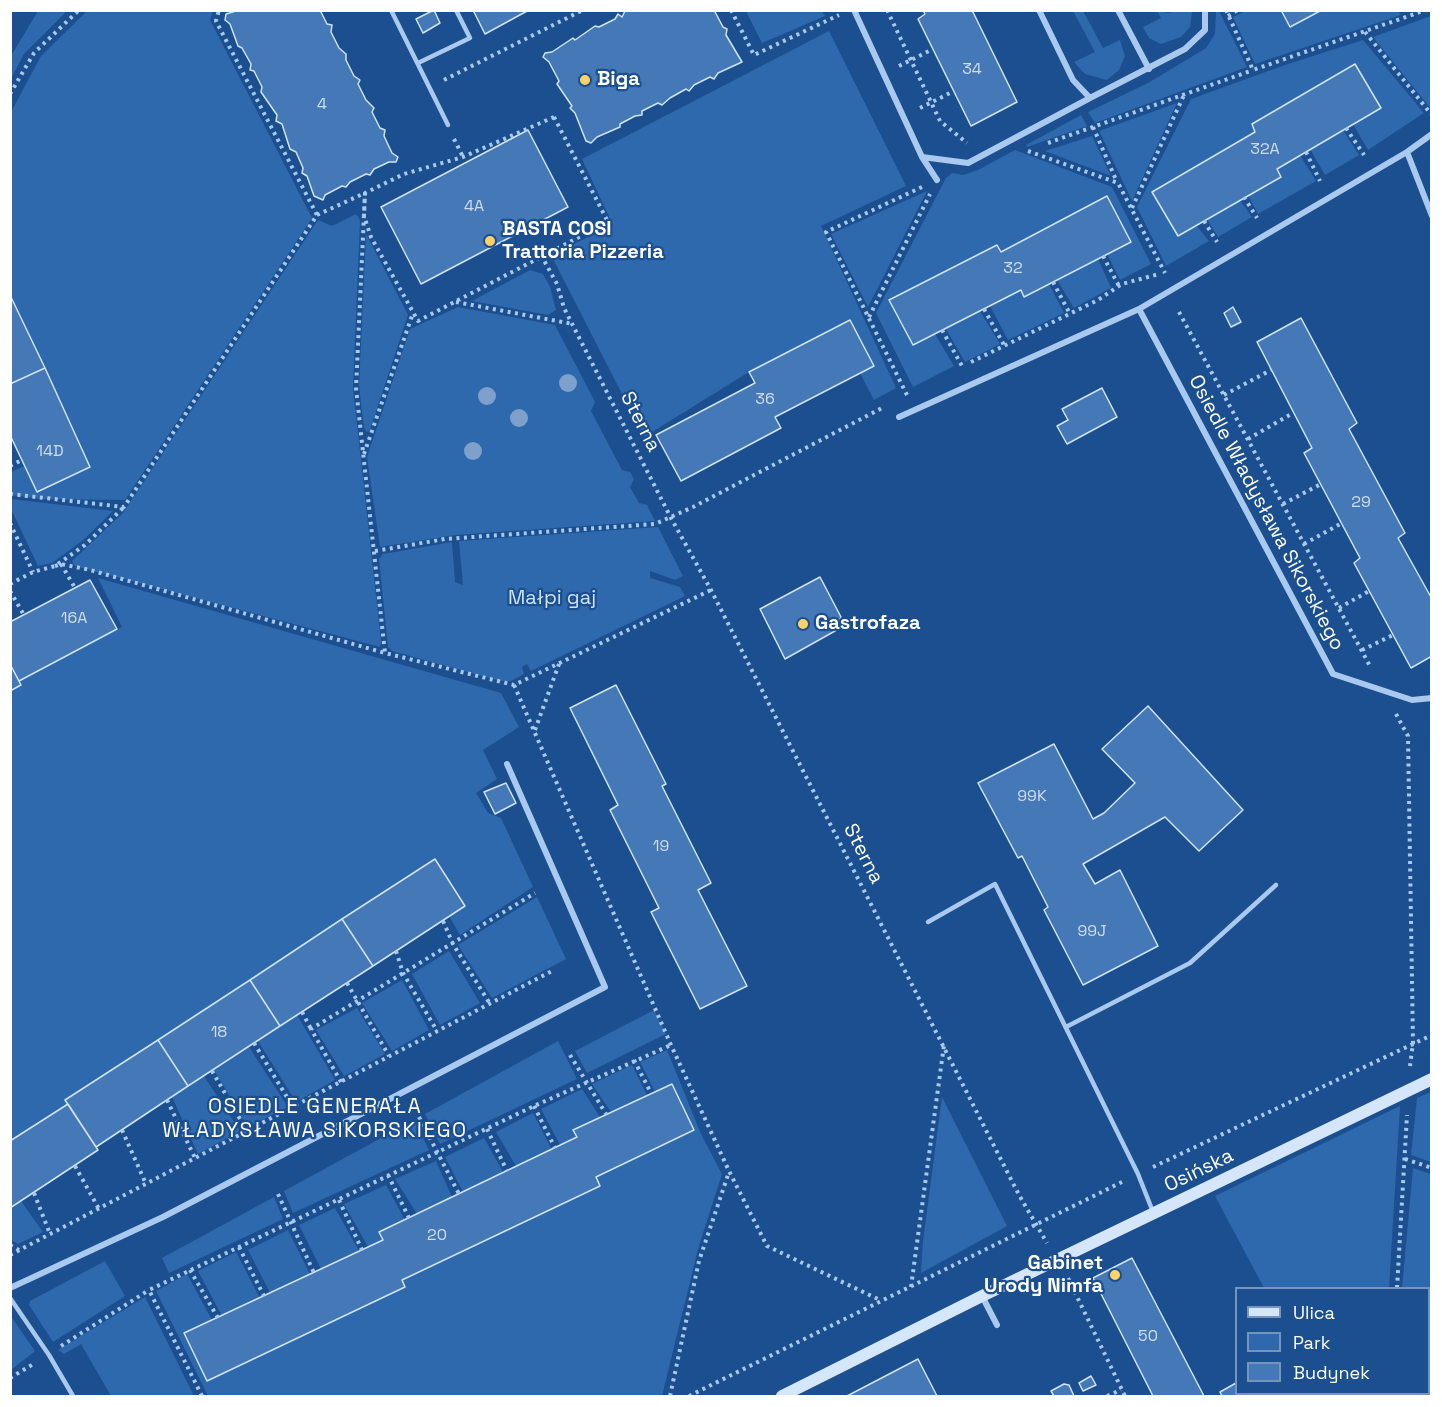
<!DOCTYPE html>
<meta charset="utf-8">
<style>
body{margin:0}
#map{position:relative;width:1442px;height:1407px;overflow:hidden;background:#1b4f8f;font-family:"Space Grotesk",sans-serif}
canvas{display:block}
.frame{position:absolute;inset:0;border:12px solid #fff;pointer-events:none}
.legend{position:absolute;left:1235px;top:1287px;width:195px;height:108px;box-sizing:border-box;background:#1b4f8f;border:2px solid #7695bc;margin:0;padding:8px 10px;list-style:none;font-size:18px;color:#fff}
.legend li{display:flex;align-items:center;gap:12px;height:30px}
.legend b{width:30px;border:2px solid #7695bc}
</style>
<div id="map">
<canvas width="1442" height="1407"></canvas>
<div class="frame"></div>
<ul class="legend">
<li><b style="height:8px;background:#d6e6fa"></b>Ulica</li>
<li><b style="height:16px;background:#2e69ad"></b>Park</li>
<li><b style="height:16px;background:#4478b7"></b>Budynek</li>
</ul>
</div>
<script>
const g = document.querySelector('canvas').getContext('2d');
g.lineJoin = 'round';
function fill(path, color) { g.fillStyle = color; g.fill(path, 'evenodd'); }
const toPath = rows => new Path2D(rows.map(r => 'M' + r).join(''));
function stroke(path, color, width, dash) { g.strokeStyle = color; g.lineWidth = width; g.lineCap = dash ? 'butt' : 'round'; g.setLineDash(dash || []); g.stroke(path); }
function write(font, color, halo, rows, align = 'center') {
  g.font = font + ' "Space Grotesk",sans-serif'; g.lineWidth = 4.5; g.setLineDash([]); g.textBaseline = 'middle'; g.strokeStyle = halo; g.fillStyle = color; for (const [text, x, y, turn = 0] of rows) {
    g.save(); g.translate(x, y); g.rotate((+turn || 0) * Math.PI / 180); g.textAlign = isNaN(turn) ? turn : align; if (halo) g.strokeText(text, 0, 0); g.fillText(text, 0, 0); g.restore();
  }
}
const green = toPath([
 [38,11,67,11,24,54,11,79,11,56],
 [87,11,213,11,210,20,312,218,125,500,40,499,11,495,11,472,24,466,37,492,90,467,11,295,11,112,41,56],
 [746,11,822,11,825,16,762,43],
 [1073,11,1083,11,1103,48,1120,40,1125,56,1119,70,1107,80,1085,74,1074,62,1095,52],
 [1174,11,1192,12,1190,27,1181,37,1161,44,1149,38,1143,27,1161,18,1157,11,1170,13],
 [1216,11,1219,11,1247,67,1095,123,1088,112,1148,83,1206,48,1215,34],
 [1246,11,1281,11,1290,27,1322,11,1398,11,1401,15,1255,64,1233,17],
 [1431,16,1432,109,1431,109,1373,37],
 [829,31,906,186,821,226,896,388,874,400,860,373,874,366,850,320,749,372,644,437,551,255,613,225,582,159],
 [1363,40,1424,113,1368,150,1353,124,1381,108,1354,64,1252,124,1255,132,1152,192,1177,235,1196,225,1209,241,1166,266,1137,207,1191,99,1285,65],
 [1177,103,1132,201,1099,131],
 [1081,115,1087,126,1027,147,1026,145],
 [1343,130,1359,155,1325,175,1310,149],
 [1092,136,1111,176,1045,151],
 [1015,150,1112,187,1151,264,1120,280,1107,254,1130,242,1107,197,1001,252,997,245,889,300,913,345,935,334,954,366,913,387,876,313,946,178,952,173,963,175,978,170],
 [1300,155,1316,181,1258,214,1248,195,1281,177,1277,169],
 [927,191,868,307,831,234],
 [1240,200,1252,217,1218,237,1207,219],
 [356,214,360,220,353,388,381,641,380,647,75,566,72,561,123,513,318,220,332,226],
 [366,234,408,315,370,430,367,432,364,428,359,386],
 [1098,259,1111,288,1074,308,1057,280],
 [530,270,543,274,550,287,556,310,548,315,472,301],
 [1049,284,1064,313,1008,340,990,306,1021,290,1024,297],
 [458,307,555,325,595,402,591,411,622,470,630,472,634,479,630,487,639,503,647,505,655,521,455,535,380,547,367,457,410,329],
 [980,311,1000,344,965,362,946,329],
 [11,499,113,511,82,541,52,563,38,566,11,509],
 [658,527,683,576,675,580,650,571,650,578,680,587,685,596,531,671,527,664,522,667,524,674,511,681,500,681,392,651,388,647,379,559,383,554,452,542,455,582,463,585,459,541],
 [98,578,501,693,519,727,483,750,497,779,476,793,488,813,501,818,533,887,460,935,449,916,465,906,434,860,66,1100,68,1104,11,1141,11,691,21,685,18,678,122,627],
 [537,897,566,959,492,998,458,945],
 [449,951,480,1003,440,1025,412,974],
 [402,980,429,1030,392,1051,362,1003],
 [357,1008,385,1054,344,1076,316,1030],
 [654,1010,666,1034,587,1073,575,1051],
 [297,1015,335,1080,296,1102,258,1041],
 [558,1041,577,1079,440,1144,425,1114],
 [249,1047,288,1107,248,1127,214,1070],
 [667,1050,701,1134,722,1174,698,1249,662,1396,208,1396,156,1291,187,1274,212,1320,184,1334,207,1380,405,1287,402,1280,600,1186,596,1177,694,1131,672,1084,655,1092,640,1062],
 [632,1065,647,1095,611,1112,592,1084],
 [204,1076,240,1131,198,1154,172,1097],
 [582,1089,600,1117,573,1130,577,1137,560,1145,541,1109],
 [1431,1092,1431,1162,1411,1155,1417,1098],
 [942,1097,1007,1226,921,1273,923,1241],
 [1400,1106,1389,1288,1264,1288,1215,1196],
 [533,1113,552,1150,516,1166,496,1132],
 [414,1120,429,1150,293,1213,284,1191],
 [484,1138,503,1172,463,1192,445,1157],
 [436,1161,452,1197,417,1214,395,1179],
 [1413,1168,1431,1174,1432,1302,1429,1305,1428,1288,1402,1288],
 [386,1185,405,1220,379,1232,383,1240,368,1247,344,1204],
 [274,1197,283,1219,169,1273,162,1258],
 [21,1201,43,1232,18,1244,11,1240,11,1208],
 [335,1208,359,1251,321,1269,299,1225],
 [288,1230,310,1274,270,1293,248,1250],
 [236,1252,260,1298,222,1316,198,1271],
 [105,1261,125,1296,53,1342,29,1305,30,1301],
 [145,1297,194,1396,111,1396,81,1344,64,1354,58,1350],
 [10,1315,35,1351,11,1370,10,1370]
]);
const building = toPath([
 [320,10,327,24,332,25,331,32,339,48,346,54,346,60,354,76,360,80,358,84,366,100,374,108,372,112,380,128,385,130,384,136,392,153,398,157,396,162,389,162,374,169,370,175,366,174,350,182,346,187,342,186,325,195,323,200,314,196,307,176,302,173,303,168,296,152,290,149,282,124,276,121,277,115,261,92,262,87,254,71,250,70,251,64,242,48,238,46,230,24,225,20,226,14,239,10,320,10],
 [434,10,440,23,423,33,416,19,434,10],
 [473,10,529,10,485,34,473,10],
 [632,10,714,10,723,27,727,29,726,35,742,62,718,73,714,79,710,77,694,85,689,91,686,89,670,98,662,105,658,103,642,111,642,115,635,116,620,124,620,127,597,137,591,143,586,141,575,113,570,108,572,106,557,84,559,81,549,62,543,57,545,53,552,52,573,38,575,40,595,26,599,27,615,19,618,14,622,17,625,11,632,10],
 [923,10,972,10,1017,102,971,126,918,19,925,14,923,10],
 [1281,10,1322,10,1290,27,1281,10],
 [1355,64,1381,108,1277,169,1281,177,1178,236,1152,192,1255,132,1252,124,1355,64],
 [528,130,568,207,421,284,381,207,528,130],
 [1107,196,1131,242,1024,297,1021,290,913,345,889,300,997,245,1001,252,1107,196],
 [10,295,45,368,10,384,10,295],
 [1233,307,1241,322,1231,327,1224,313,1233,307],
 [1301,318,1357,423,1349,429,1405,533,1398,538,1432,599,1432,656,1411,668,1354,563,1360,558,1304,453,1312,448,1257,342,1301,318],
 [850,320,874,366,775,417,781,428,681,481,656,435,755,383,749,372,850,320],
 [45,368,90,467,37,492,10,435,10,384,45,368],
 [1102,388,1117,417,1067,444,1057,426,1068,420,1062,409,1102,388],
 [820,577,841,617,835,631,785,659,760,609,820,577],
 [90,580,117,629,19,681,10,664,10,622,90,580],
 [10,664,21,685,10,691,10,664],
 [616,685,666,784,662,786,711,883,698,890,747,986,700,1009,651,912,659,908,610,810,618,805,570,708,616,685],
 [1148,706,1243,810,1199,851,1165,817,1083,864,1095,884,1120,870,1158,946,1083,985,1044,910,1048,907,1022,856,1018,858,978,783,1054,744,1093,819,1104,813,1135,783,1102,749,1148,706],
 [506,783,516,803,495,814,484,792,506,783],
 [435,859,465,906,373,966,342,919,435,859],
 [342,919,373,966,280,1026,250,980,342,919],
 [250,980,280,1026,188,1086,158,1040,250,980],
 [158,1040,188,1086,96,1147,65,1100,158,1040],
 [672,1084,694,1130,596,1177,600,1186,402,1280,405,1287,207,1381,184,1333,383,1240,379,1232,577,1137,573,1130,672,1084],
 [68,1104,98,1150,10,1208,10,1141,68,1104],
 [1132,1258,1204,1396,1153,1396,1093,1278,1132,1258],
 [918,1359,937,1396,847,1396,918,1359],
 [1091,1376,1096,1385,1083,1391,1079,1383,1091,1376],
 [1236,1383,1236,1394,1298,1394,1300,1396,1222,1396,1220,1392,1236,1383],
 [1064,1384,1069,1385,1074,1396,1054,1396,1051,1391,1064,1384]
]);
const path = toPath([
 [731,10,754,55,839,15],
 [887,10,940,121,967,143],
 [1226,10,1253,70,1426,10],
 [1228,16,1238,10],
 [1365,32,1431,114],
 [899,66,933,49],
 [444,80,583,10],
 [10,94,34,53,79,10],
 [920,108,954,91],
 [554,117,608,222,418,321,371,237,364,216,365,193,404,174,463,157,554,117],
 [1093,127,1117,182],
 [1346,128,1364,155],
 [454,139,463,157],
 [1048,143,1253,70],
 [1028,151,1118,183,1165,273],
 [1306,152,1320,181],
 [1244,197,1257,218],
 [1132,208,1184,95],
 [317,215,365,193,356,388,385,653,514,685,711,590],
 [1204,221,1217,242],
 [541,255,557,284,564,308,671,518,711,590,1019,1195,1047,1243],
 [1103,256,1119,286],
 [1053,282,1070,314],
 [456,302,573,324],
 [984,309,1004,345],
 [1179,312,1371,668],
 [869,317,930,194],
 [942,330,962,366],
 [971,362,1098,300,1122,284,1159,274],
 [907,395,826,232,922,187],
 [1224,395,1271,370],
 [1248,439,1293,413],
 [364,454,413,313],
 [10,466,22,460],
 [10,494,124,507,317,215,216,21,219,10],
 [1283,504,1321,484],
 [10,523,33,572],
 [1304,544,1342,523],
 [375,551,445,539,655,524,693,507,882,408],
 [61,564,75,588],
 [55,566,61,564,90,570,385,653],
 [10,584,33,572,55,566,85,545,123,508],
 [10,591,24,615],
 [1339,608,1369,591],
 [1362,650,1393,635],
 [514,685,671,1045,729,1171,767,1246,880,1300],
 [1396,714,1408,736,1413,1043,1410,1066],
 [535,730,559,664],
 [443,921,453,944,490,1004],
 [396,951,403,973,437,1031],
 [347,983,389,1056],
 [302,1012,311,1029],
 [254,1043,293,1107],
 [570,1055,606,1114],
 [634,1060,651,1093],
 [212,1071,247,1131],
 [341,1082,311,1029,535,893],
 [167,1100,195,1158],
 [534,1106,555,1148],
 [419,1117,459,1194],
 [487,1129,507,1171],
 [122,1130,146,1184],
 [1405,1159,1432,1168],
 [75,1166,99,1209],
 [1153,1167,1432,1035],
 [388,1175,409,1218],
 [34,1193,50,1234],
 [278,1194,314,1273],
 [339,1200,362,1250],
 [10,1245,19,1250],
 [239,1247,264,1296],
 [10,1255,552,971],
 [190,1270,218,1318],
 [1068,1278,1125,1396],
 [911,1287,944,1045],
 [1397,1288,1407,1115],
 [1428,1315,1432,1311],
 [61,1346,149,1290],
 [10,1378,35,1363],
 [202,1396,149,1290,534,1106,671,1045],
 [670,1396,699,1261,729,1172],
 [689,1396,1122,1182],
 [1107,1396,1121,1390],
 [1389,1396,1389,1394]
]);
const lane = toPath([
 [391,10,448,125],
 [418,63,470,38,456,10],
 [928,922,995,884,1138,1174,1153,1212],
 [1066,1027,1190,963,1276,885],
 [10,1298,49,1355,73,1396]
]);
const street = toPath([
 [854,10,922,157,937,180],
 [1039,10,1073,80,1090,98,1185,49,1205,30,1205,10],
 [1118,10,1149,69],
 [1407,152,1432,216],
 [922,157,968,163,1090,98],
 [1139,309,1333,674,1412,700,1432,698],
 [899,417,1139,309,1407,152,1432,134],
 [10,1288,163,1217,605,987,507,764],
 [982,1296,997,1325]
]);
const secondary = toPath([
 [782,1396,982,1296,1432,1079]
]);
const trees = [
 [568,383],
 [487,396],
 [519,418],
 [473,451]
];
const markers = [
 [585,80,6,"#ffd166"],
 [490,241,6,"#ffd166"],
 [803,624,6,"#ffd166"],
 [1115,1275,6,"#ffd166"]
];
const numberNames = [
 ["34",972,70],
 ["4",322,105],
 ["32A",1265,150],
 ["4A",474,207],
 ["32",1013,269],
 ["36",765,400],
 ["14D",50,452],
 ["29",1361,503],
 ["16A",74,619],
 ["99K",1032,797],
 ["19",661,847],
 ["99J",1092,932],
 ["18",219,1033],
 ["20",437,1236],
 ["50",1148,1337]
];
const poiNames = [
 ["Biga",597,80],
 ["BASTA COSI",502,230],
 ["Trattoria Pizzeria",502,253],
 ["Gastrofaza",815,624],
 ["Gabinet",1103,1264,"right"],
 ["Urody Nimfa",1103,1287,"right"]
];
const streetNames = [
 ["Sterna",640,422,63],
 ["Osiedle Władysława Sikorskiego",1266,513,62],
 ["Sterna",863,854,63],
 ["Osińska",1199,1171,-26]
];
const parkNames = [
 ["Małpi gaj",552,599]
];
const neighbourhoodNames = [
 ["OSIEDLE GENERAŁA",315,1107],
 ["WŁADYSŁAWA SIKORSKIEGO",315,1131]
];
fill(green, '#2e69ad');
fill(building, '#4478b7');
stroke(building, '#cfe3fa', 1.5);
stroke(path, '#a9c9ee', 4, [3, 4.5]);
stroke(lane, '#a9c9ee', 4.5);
stroke(street, '#a9c9ee', 6);
stroke(secondary, '#d6e6fa', 12);
g.fillStyle = '#7ea0ca';
for (const [x, y] of trees) { g.beginPath(); g.arc(x, y, 9, 0, 2 * Math.PI); g.fill(); }
for (const [x, y, r, color] of markers) { const dot = new Path2D(); dot.arc(x, y, r, 0, 2 * Math.PI); g.fillStyle = color; g.fill(dot); stroke(dot, '#1b4f8f', 2); }
write('16px', '#d0dded', null, numberNames);
write('bold 20px', '#fff', '#1b4f8f', poiNames, 'left');
write('20px', '#fff', '#1b4f8f', streetNames);
write('20px', '#cfe3fa', '#1b4f8f', parkNames);
g.letterSpacing = '1.5px';
write('21px', '#fff', '#1b4f8f', neighbourhoodNames);
g.letterSpacing = '0px';
</script>
